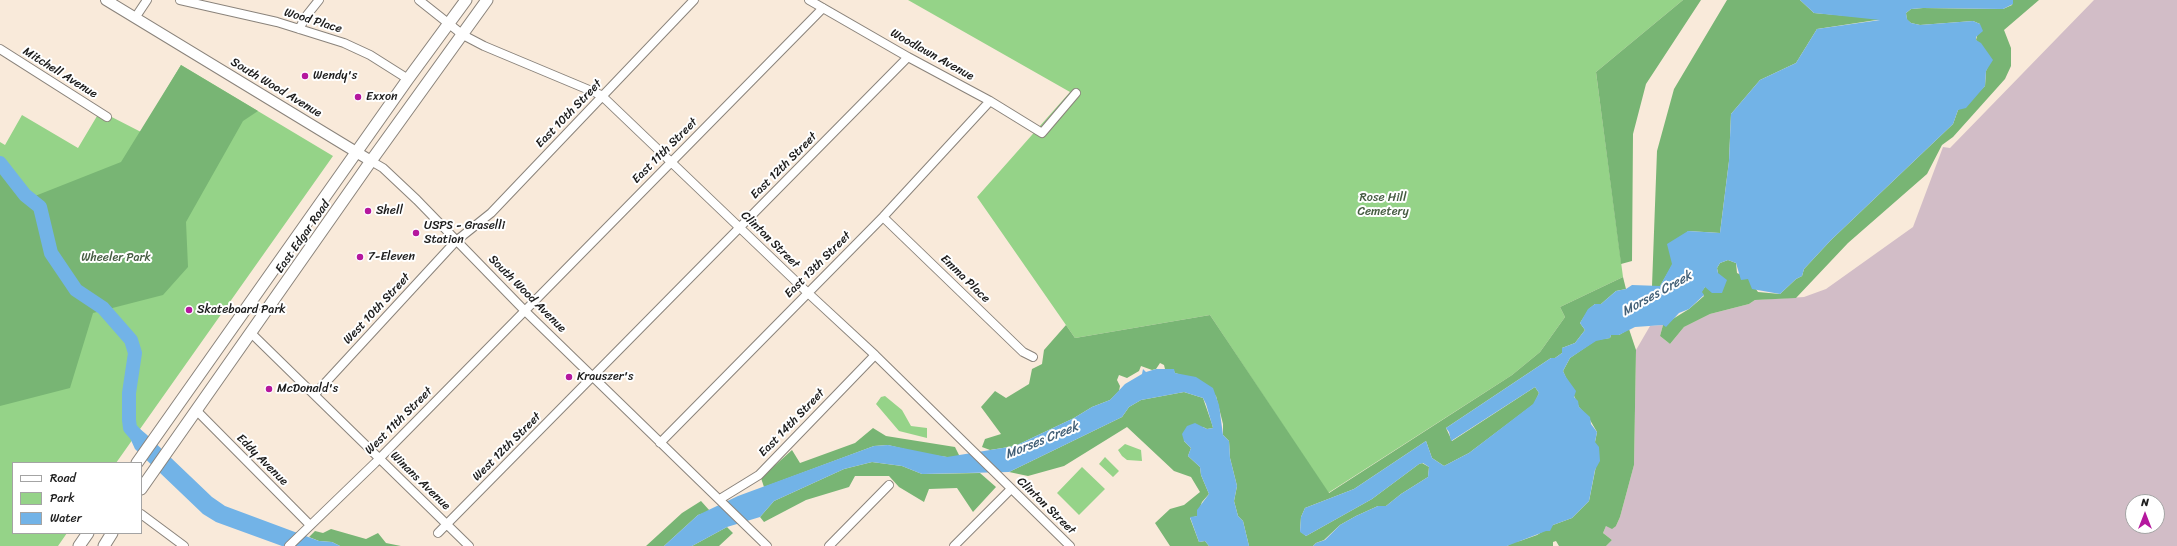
<!DOCTYPE html>
<style>
body{margin:0}
#map{position:relative;width:2177px;height:546px;overflow:hidden;background:#f9eada;font-family:Sriracha,sans-serif}
canvas{display:block}
.legend{position:absolute;left:12px;top:462px;width:130px;height:72px;box-sizing:border-box;background:#fff;border:1px solid #a4a4a4;margin:0;padding:5px 7px;list-style:none;font-size:12px;color:#1c1c1c}
.legend li{display:flex;align-items:center;gap:8px;height:20px}
.legend b{width:20px;border:1px solid #a4a4a4}
.north{position:absolute;left:2125px;top:494px;width:40px;height:40px;box-sizing:border-box;background:#fff;border:1px solid #a4a4a4;border-radius:50%;rotate:0deg;font-size:11px;font-weight:700;line-height:16px;text-align:center;color:#1c1c1c}
.north::after{content:'';display:block;margin:auto;width:14px;height:18px;background:#b5179e;clip-path:polygon(50% 0,100% 100%,50% 72%,0 100%)}
</style>
<div id="map">
<canvas width="2177" height="546"></canvas>
<ul class="legend">
<li><b style="height:5px;background:#fff"></b>Road</li>
<li><b style="height:11px;background:#95d388"></b>Park</li>
<li><b style="height:11px;background:#72b3e7"></b>Water</li>
</ul>
<div class="north">N</div>
</div>
<script>
const g = document.querySelector('canvas').getContext('2d');
g.lineJoin = 'round';
function fill(path, color) { g.fillStyle = color; g.fill(path, 'evenodd'); }
const toPath = rows => new Path2D(rows.map(r => 'M' + r).join(''));
function stroke(path, color, width, dash) { g.strokeStyle = color; g.lineWidth = width; g.lineCap = dash ? 'butt' : 'round'; g.setLineDash(dash || []); g.stroke(path); }
function write(font, color, halo, rows, align = 'center') {
  g.font = font + ' Sriracha,sans-serif'; g.lineWidth = 4; g.setLineDash([]); g.textBaseline = 'middle'; g.strokeStyle = halo; g.fillStyle = color; for (const [text, x, y, turn = 0] of rows) {
    g.save(); g.translate(x, y); g.rotate((+turn || 0) * Math.PI / 180); g.textAlign = isNaN(turn) ? turn : align; if (halo) g.strokeText(text, 0, 0); g.fillText(text, 0, 0); g.restore();
  }
}
const industrial = toPath([
 [2094,0,2177,0,2177,546,1606,546,1612,540,1603,533,1606,526,1616,526,1620,517,1634,465,1636,350,1650,326,1663,325,1660,336,1670,344,1684,327,1710,314,1749,304,1755,300,1804,297,1826,289,1913,227,1943,147,1950,148],
 [2133,502,2157,502,2157,526,2133,526]
]);
const green = toPath([
 [908,0,1683,0,1596,72,1623,277,1560,307,1565,317,1540,352,1512,375,1328,493,1210,315,1075,338,977,197,1070,92],
 [181,65,333,156,116,463,13,463,13,533,67,533,58,546,0,546,0,142,5,145,22,115,78,148,100,111,141,132],
 [885,396,902,410,911,426,927,428,927,438,899,431,876,404,881,397],
 [1125,444,1141,450,1142,461,1127,460,1122,456,1118,450],
 [1105,457,1119,471,1113,477,1099,464],
 [1082,467,1105,489,1079,515,1057,493]
]);
const forest = toPath([
 [1683,0,1701,0,1646,84,1633,134,1632,261,1621,264,1596,72],
 [1727,0,1800,0,1814,13,1883,19,1817,29,1796,63,1760,80,1731,114,1729,161,1720,233,1688,231,1673,264,1660,286,1652,286,1657,151,1674,89],
 [2013,0,2039,0,2004,30,2011,48,2011,66,2005,79,1953,137,1942,145,1927,174,1848,243,1796,298,1755,300,1749,304,1710,314,1684,327,1670,344,1660,336,1663,325,1689,309,1704,296,1701,292,1705,287,1708,287,1718,273,1717,268,1720,263,1728,260,1736,263,1737,273,1748,278,1758,292,1780,294,1796,279,1802,276,1804,269,1831,240,1953,124,1958,110,1985,86,1986,71,1989,64,1976,40,1980,24,1973,21,1920,25,1911,23,1907,20,1906,13,1911,9,1923,8,2003,9,2012,5],
 [181,65,258,111,243,121,186,222,188,267,163,295,93,313,70,388,0,406,0,166,35,196,121,162],
 [1623,277,1626,289,1616,291,1601,304,1595,304,1589,309,1580,323,1585,330,1575,343,1562,348,1562,353,1555,358,1551,358,1446,428,1452,441,1535,387,1539,393,1534,404,1469,453,1444,466,1432,458,1426,441,1354,489,1305,508,1301,517,1300,531,1306,536,1372,499,1419,464,1422,463,1429,467,1428,477,1401,494,1386,506,1378,506,1356,516,1340,525,1324,540,1316,543,1313,546,1249,546,1243,521,1238,516,1234,501,1237,486,1230,458,1229,441,1223,435,1223,424,1216,396,1191,378,1175,373,1173,369,1165,369,1164,365,1160,363,1156,369,1152,370,1141,366,1139,371,1127,378,1119,375,1117,380,1120,386,1119,391,1110,400,1092,407,1074,418,1015,446,990,450,982,447,985,439,1001,434,981,407,995,391,1006,398,1029,384,1032,369,1042,364,1044,350,1066,325,1075,338,1210,315,1329,493,1512,375,1540,352,1565,317,1560,307],
 [1629,329,1636,350,1634,465,1620,517,1616,526,1612,529,1606,526,1603,533,1612,540,1606,546,1559,546,1556,541,1553,542,1553,546,1507,546,1514,542,1520,541,1537,535,1553,525,1572,518,1589,501,1596,466,1595,442,1597,432,1590,420,1579,407,1563,371,1570,358,1596,340,1610,338,1611,335,1619,335],
 [1184,392,1203,398,1212,424,1213,428,1207,429,1203,427,1184,441,1191,448,1188,456,1200,467,1201,475,1209,494,1202,502,1197,516,1190,518,1199,542,1205,541,1209,546,1170,546,1155,523,1170,509,1184,505,1200,492,1191,477,1174,471,1127,427,1064,466,1028,476,1009,472,1122,417,1129,407,1141,400],
 [873,428,886,436,955,447,960,457,947,457,925,454,888,445,874,446,764,487,761,478,792,450,800,463,855,443],
 [872,462,902,466,922,474,980,473,996,487,973,512,957,488,929,489,924,502,899,487,889,476,855,476,849,487,806,500,764,522,760,517,774,501,844,469],
 [701,501,710,511,698,515,664,546,646,546,682,513],
 [727,527,733,533,719,546,692,546],
 [331,529,366,539,378,533,386,543,401,546,340,546,332,542,319,541,309,537,315,531,323,533]
]);
const water = toPath([
 [1800,0,2013,0,2013,4,2003,9,1923,8,1911,9,1906,13,1907,19,1911,23,1920,25,1973,21,1980,24,1983,31,1976,37,1976,40,1981,43,1993,60,1986,71,1985,86,1966,108,1958,110,1953,124,1831,240,1804,269,1802,276,1796,279,1780,294,1752,289,1748,279,1741,280,1736,263,1728,260,1720,263,1717,268,1718,273,1727,280,1722,293,1712,293,1705,287,1702,292,1704,295,1689,309,1679,313,1666,327,1663,325,1635,327,1619,335,1611,335,1610,338,1596,341,1570,358,1563,371,1566,377,1576,391,1574,397,1578,401,1579,407,1590,417,1591,424,1597,432,1595,442,1599,447,1600,461,1595,470,1589,501,1572,518,1553,525,1550,531,1546,531,1507,546,1313,546,1316,543,1325,540,1340,525,1356,516,1378,506,1386,506,1401,494,1428,477,1429,467,1423,463,1419,464,1372,499,1306,536,1300,532,1301,517,1305,508,1354,489,1426,441,1432,458,1444,466,1469,453,1533,404,1539,393,1535,387,1451,441,1449,432,1446,428,1551,358,1555,358,1562,353,1562,348,1575,343,1585,330,1580,323,1588,309,1595,304,1601,304,1616,291,1626,289,1632,285,1660,286,1672,264,1667,244,1688,231,1720,233,1729,161,1731,114,1760,80,1796,63,1817,29,1880,20,1814,13],
 [1143,369,1146,372,1156,369,1174,369,1175,373,1196,377,1213,388,1219,405,1223,435,1229,441,1230,458,1237,486,1234,501,1238,516,1243,521,1249,546,1209,546,1205,541,1199,542,1190,517,1197,516,1197,510,1209,494,1201,475,1200,467,1188,456,1191,448,1184,441,1182,434,1187,426,1195,423,1207,429,1213,428,1206,404,1203,398,1184,392,1141,400,1129,407,1122,417,1009,472,922,474,902,466,872,462,844,469,774,501,760,517,727,527,692,546,664,546,698,515,738,496,874,446,888,445,947,457,1015,446,1074,418,1092,407,1110,400,1125,384,1142,374],
 [129,420,146,434,212,497,225,506,319,541,332,542,340,546,282,546,216,522,203,514,135,449,130,438]
]);
const river = toPath([
 [0,163,25,195,40,207,51,253,76,290,103,308,131,340,135,353,129,393,129,420,130,428,137,436]
]);
const minor = toPath([
 [180,0,277,22,344,43,370,55,408,79],
 [419,0,463,35,484,46,601,95,808,293,875,355,1070,546],
 [809,0,908,57,990,101,1042,133,1076,93],
 [135,18,147,0],
 [299,29,307,15,319,0],
 [0,49,107,117],
 [371,161,383,168,417,200,525,311,767,546],
 [883,217,1023,352,1033,357],
 [251,333,469,546],
 [315,394,456,241,491,213,694,0],
 [197,411,310,525],
 [660,443,883,217,990,101],
 [720,499,759,475,875,355],
 [141,514,184,546],
 [438,533,908,57],
 [289,546,375,463,823,8],
 [829,546,889,485],
 [954,546,1011,489]
]);
const major = toPath([
 [106,0,371,161]
]);
const highway = toPath([
 [137,463,408,79,466,0],
 [141,489,371,161,487,0],
 [79,546,88,533],
 [104,546,112,533]
]);
const markers = [
 [305,76,4,"#b5179e"],
 [358,97,4,"#b5179e"],
 [368,211,4,"#b5179e"],
 [416,233,4,"#b5179e"],
 [360,257,4,"#b5179e"],
 [189,310,4,"#b5179e"],
 [569,377,4,"#b5179e"],
 [269,389,4,"#b5179e"]
];
const streetNames = [
 ["Wood Place",313,21,17],
 ["Woodlawn Avenue",932,55,29],
 ["Mitchell Avenue",60,73,32],
 ["South Wood Avenue",276,88,31],
 ["East 10th Street",569,114,-46],
 ["East 11th Street",665,151,-45],
 ["East 12th Street",784,166,-45],
 ["East Edgar Road",303,237,-55],
 ["Clinton Street",770,240,44],
 ["East 13th Street",818,265,-45],
 ["Emma Place",965,279,44],
 ["South Wood Avenue",527,294,45],
 ["West 10th Street",377,309,-47],
 ["West 11th Street",399,421,-45],
 ["East 14th Street",792,423,-46],
 ["West 12th Street",507,447,-45],
 ["Eddy Avenue",262,460,45],
 ["Winans Avenue",420,481,44],
 ["Clinton Street",1046,506,44]
];
const poiNames = [
 ["Wendy's",313,76],
 ["Exxon",366,97],
 ["Shell",376,211],
 ["USPS - Graselli",424,226],
 ["Station",424,240],
 ["7-Eleven",368,257],
 ["Skateboard Park",197,310],
 ["Krauszer's",577,377],
 ["McDonald's",277,389]
];
const parkNames = [
 ["Rose Hill",1383,198],
 ["Cemetery",1383,212],
 ["Wheeler Park",116,258]
];
const waterNames = [
 ["Morses Creek",1657,294,-29],
 ["Morses Creek",1042,441,-22]
];
fill(industrial, '#d2bdc7');
fill(green, '#95d388');
fill(forest, '#78b574');
fill(water, '#72b3e7');
stroke(river, '#72b3e7', 14);
stroke(minor, '#8a837b', 10);
stroke(major, '#8a837b', 12);
stroke(highway, '#8a837b', 13);
stroke(minor, '#fff', 8);
stroke(major, '#fff', 10);
stroke(highway, '#fff', 11);
for (const [x, y, r, color] of markers) { const dot = new Path2D(); dot.arc(x, y, r, 0, 2 * Math.PI); g.fillStyle = color; g.fill(dot); stroke(dot, '#fff', 1.5); }
write('12px', '#1c1c1c', '#fff', streetNames);
write('12px', '#1c1c1c', '#fff', poiNames, 'left');
write('12px', '#465c42', '#fff', parkNames);
write('italic 13px', '#436077', '#fff', waterNames);
</script>
